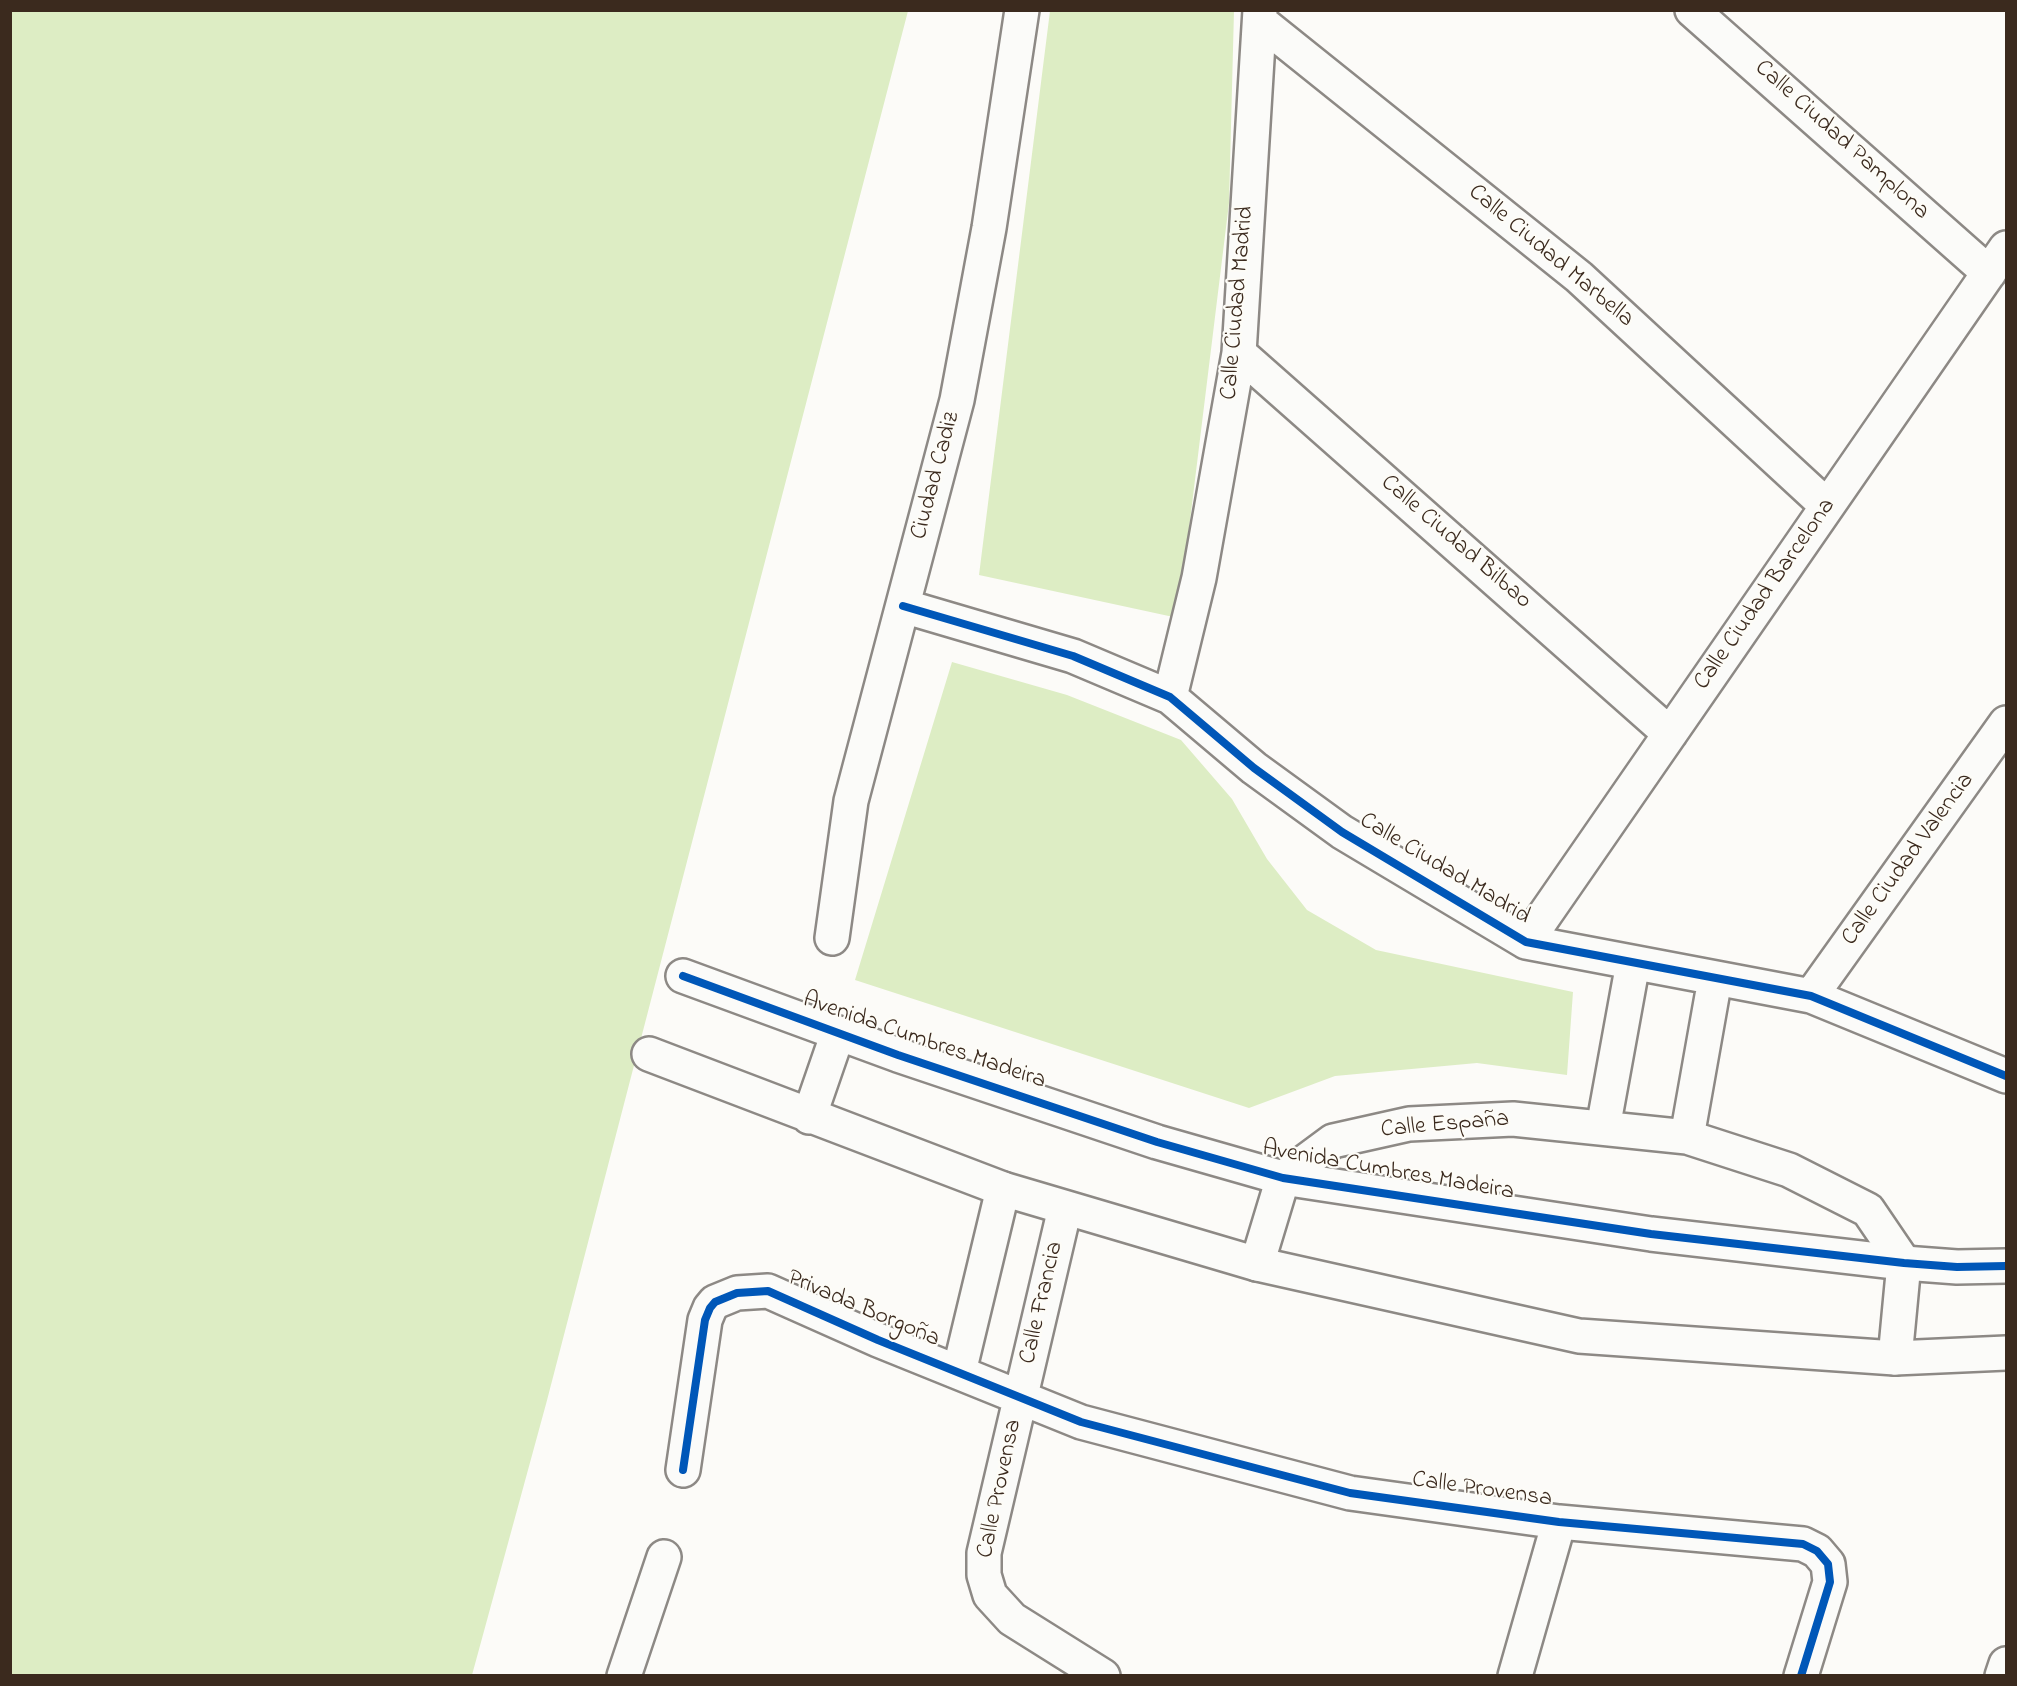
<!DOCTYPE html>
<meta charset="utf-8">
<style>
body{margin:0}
#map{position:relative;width:2017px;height:1686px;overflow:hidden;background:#fcfbf8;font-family:"Indie Flower",sans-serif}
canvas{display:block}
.frame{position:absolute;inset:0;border:12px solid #3b2a1e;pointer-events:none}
</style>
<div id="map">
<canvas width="2017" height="1686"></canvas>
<div class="frame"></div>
</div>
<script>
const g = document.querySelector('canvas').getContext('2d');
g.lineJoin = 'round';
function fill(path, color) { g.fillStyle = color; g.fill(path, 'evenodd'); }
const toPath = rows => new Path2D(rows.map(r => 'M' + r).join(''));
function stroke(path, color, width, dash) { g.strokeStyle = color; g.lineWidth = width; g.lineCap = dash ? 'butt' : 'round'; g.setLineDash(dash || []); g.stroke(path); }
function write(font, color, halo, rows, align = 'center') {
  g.font = font + ' "Indie Flower",sans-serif'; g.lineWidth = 4.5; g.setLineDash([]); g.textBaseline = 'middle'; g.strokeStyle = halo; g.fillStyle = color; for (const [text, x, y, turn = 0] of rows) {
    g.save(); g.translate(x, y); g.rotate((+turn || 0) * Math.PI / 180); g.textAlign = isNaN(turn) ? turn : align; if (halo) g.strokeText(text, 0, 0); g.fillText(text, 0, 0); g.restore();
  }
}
const green = toPath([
 [11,11,908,11,546,1404,472,1675,11,1676],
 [1050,11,1234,11,1229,203,1178,618,979,575],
 [952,662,1067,695,1181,740,1232,799,1267,859,1307,910,1376,950,1573,992,1567,1075,1477,1063,1335,1076,1249,1108,855,980]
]);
const street = toPath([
 [1692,10,1989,273],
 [1261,22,1579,277,1827,506],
 [1239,353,1670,734],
 [903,606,1073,656,1170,697,1254,768,1342,832,1526,942,1811,996,2006,1076],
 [1170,697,1199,578,1239,353,1260,10],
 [832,938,851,801,957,400,989,228,1022,10],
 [1526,942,2006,248],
 [1811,996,2006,723],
 [1603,1128,1633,963],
 [1687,1137,1715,979],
 [1065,1208,984,1553,984,1575,990,1595,1012,1619,1103,1676],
 [1257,1264,1283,1178,1333,1141,1409,1124,1513,1119,1687,1137,1789,1170,1868,1210,1904,1263,1895,1358],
 [959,1372,1003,1189],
 [683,1470,705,1320,710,1308,715,1302,737,1293,768,1291,878,1340,1081,1422,1350,1493,1559,1522,1803,1544,1817,1551,1828,1564,1830,1582,1801,1676],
 [624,1676,664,1557],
 [1515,1676,1559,1522]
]);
const secondary = toPath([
 [683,976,898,1055,1157,1142,1283,1178,1651,1234,1904,1263,1957,1267,2006,1266],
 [649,1054,1003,1189,1257,1264,1579,1336,1895,1358,2006,1353],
 [809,1117,838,1033],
 [2002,1676,2006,1664]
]);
const cycleway = toPath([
 [903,606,1073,656,1170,697,1254,768,1342,832,1526,942,1811,996,2006,1076],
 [683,976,898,1055,1157,1142,1283,1178,1651,1234,1904,1263,1957,1267,2006,1266],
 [683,1470,705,1320,710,1308,715,1302,737,1293,768,1291,878,1340,1081,1422,1350,1493,1559,1522,1803,1544,1817,1551,1828,1564,1830,1582,1801,1676]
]);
const streetNames = [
 ["Calle Ciudad Pamplona",1841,141,42],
 ["Calle Ciudad Marbella",1550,257,40],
 ["Calle Ciudad Madrid",1239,303,-85],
 ["Ciudad Cadiz",937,476,-75],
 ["Calle Ciudad Bilbao",1455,543,41],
 ["Calle Ciudad Barcelona",1766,595,-55],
 ["Calle Ciudad Valencia",1909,860,-54],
 ["Calle Ciudad Madrid",1444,870,31],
 ["Avenida Cumbres Madeira",924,1042,19],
 ["Calle España",1445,1126,-5],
 ["Avenida Cumbres Madeira",1388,1172,10],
 ["Calle Francia",1043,1303,-77],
 ["Privada Borgoña",863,1310,23],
 ["Calle Provensa",1001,1489,-78],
 ["Calle Provensa",1482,1491,8]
];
fill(green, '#ddedc4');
stroke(street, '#8d8985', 38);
stroke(secondary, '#8d8985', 38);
stroke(street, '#fbfbf9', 33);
stroke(secondary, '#fbfbf9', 33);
stroke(cycleway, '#0057b8', 8);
write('24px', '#3b2a1e', '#fdfcf7', streetNames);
</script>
